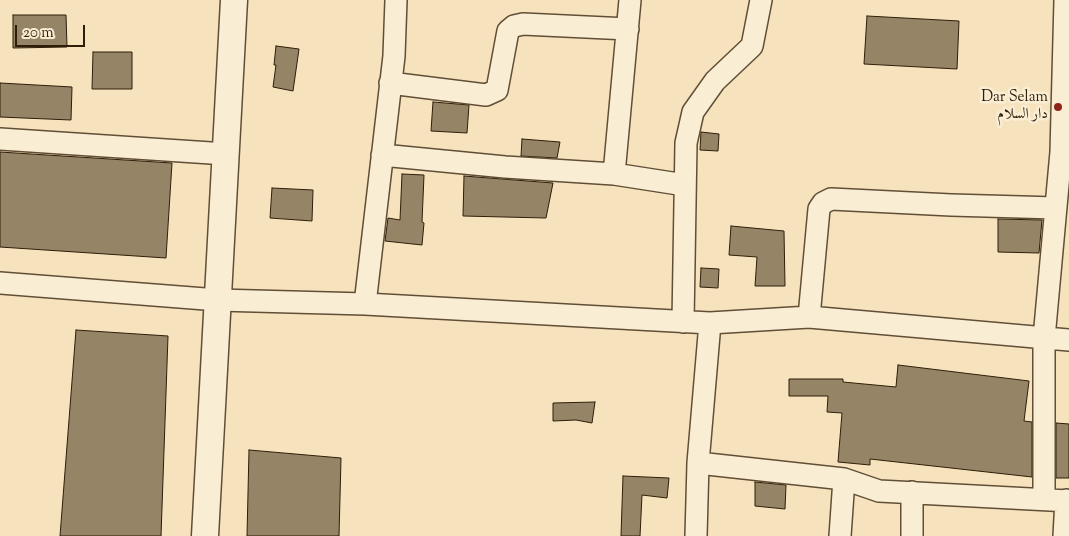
<!DOCTYPE html>
<meta charset="utf-8">
<style>
body{margin:0}
#map{position:relative;width:1069px;height:536px;overflow:hidden;background:#f6e3bd;font-family:"Sorts Mill Goudy",serif}
canvas{display:block}
.scale{position:absolute;left:15px;top:25px;width:70px;height:22px;box-sizing:border-box;border:2px solid #2f1d09;border-top:0;padding-left:6px;font-size:15px;line-height:18px;white-space:nowrap;color:#2f1d09;-webkit-text-stroke:4px #f9edd4;paint-order:stroke}
</style>
<div id="map">
<canvas width="1069" height="536"></canvas>
<div class="scale">20 m</div>
</div>
<script>
const g = document.querySelector('canvas').getContext('2d');
g.lineJoin = 'round';
function fill(path, color) { g.fillStyle = color; g.fill(path, 'evenodd'); }
const toPath = rows => new Path2D(rows.map(r => 'M' + r).join(''));
function stroke(path, color, width, dash) { g.strokeStyle = color; g.lineWidth = width; g.lineCap = dash ? 'butt' : 'round'; g.setLineDash(dash || []); g.stroke(path); }
function write(font, color, halo, rows, align = 'center') {
  g.font = font + ' "Sorts Mill Goudy",Amiri,serif'; g.lineWidth = 5; g.setLineDash([]); g.textBaseline = 'middle'; g.strokeStyle = halo; g.fillStyle = color; for (const [text, x, y, turn = 0] of rows) {
    g.save(); g.translate(x, y); g.rotate((+turn || 0) * Math.PI / 180); g.textAlign = isNaN(turn) ? turn : align; if (halo) g.strokeText(text, 0, 0); g.fillText(text, 0, 0); g.restore();
  }
}
const building = toPath([
 [13,15,66,15,67,47,13,48,13,15],
 [867,16,959,21,957,69,864,64,867,16],
 [276,46,299,49,293,91,273,87,276,65,274,65,276,46],
 [93,52,132,52,132,89,92,89,93,52],
 [0,83,72,87,71,120,0,117,0,83],
 [433,102,469,105,467,133,431,131,433,102],
 [701,132,719,134,718,151,700,150,701,132],
 [522,139,560,142,557,158,521,156,522,139],
 [0,152,172,163,166,258,0,247,0,152],
 [402,174,424,175,422,222,424,223,422,245,385,241,388,218,400,220,402,174],
 [464,176,553,183,546,218,463,216,464,176],
 [272,188,313,190,312,221,270,218,272,188],
 [998,219,1042,220,1039,253,998,252,998,219],
 [731,226,784,231,785,286,755,286,757,257,729,255,731,226],
 [701,268,719,269,718,288,700,287,701,268],
 [76,330,168,336,161,536,60,536,76,330],
 [898,365,1029,381,1024,421,1032,422,1032,477,870,459,870,465,838,462,842,413,827,412,828,396,789,396,789,379,843,379,843,382,896,387,898,365],
 [595,402,592,423,576,420,553,421,553,403,595,402],
 [1056,423,1069,424,1069,478,1056,478,1056,423],
 [249,450,341,458,339,536,247,536,249,450],
 [623,476,669,478,667,498,642,495,640,536,621,536,623,476],
 [755,482,786,485,785,509,755,506,755,482]
]);
const minor = toPath([
 [390,83,486,95,497,90,508,31,514,26,523,24,628,29],
 [0,139,226,154],
 [382,155,505,167,614,174,685,185],
 [614,174,630,0],
 [0,283,218,300,365,304,710,323,809,317,1069,340],
 [365,304,394,56,396,0],
 [809,317,819,209,823,203,831,199,951,205,1056,208],
 [683,322,686,143,693,112,715,81,752,46,761,0],
 [698,463,844,479,879,491,1069,501],
 [1044,499,1044,338,1061,152,1065,0],
 [696,536,698,463,710,323],
 [840,536,844,479],
 [912,536,912,492],
 [1064,536,1066,500]
]);
const tertiary = toPath([
 [205,536,234,0]
]);
const markers = [
 [1058,107,5,"#8f2418"]
];
const poiNames = [
 ["Dar Selam",1048,98],
 ["دار السلام",1048,115]
];
fill(building, '#968467');
stroke(building, '#2f1d09', 1);
stroke(minor, '#614e36', 24);
stroke(tertiary, '#614e36', 29);
stroke(minor, '#f9edd4', 21);
stroke(tertiary, '#f9edd4', 26);
for (const [x, y, r, color] of markers) { const dot = new Path2D(); dot.arc(x, y, r, 0, 2 * Math.PI); g.fillStyle = color; g.fill(dot); stroke(dot, '#f9edd4', 2); }
write('15px', '#2f1d09', '#f9edd4', poiNames, 'right');
</script>
